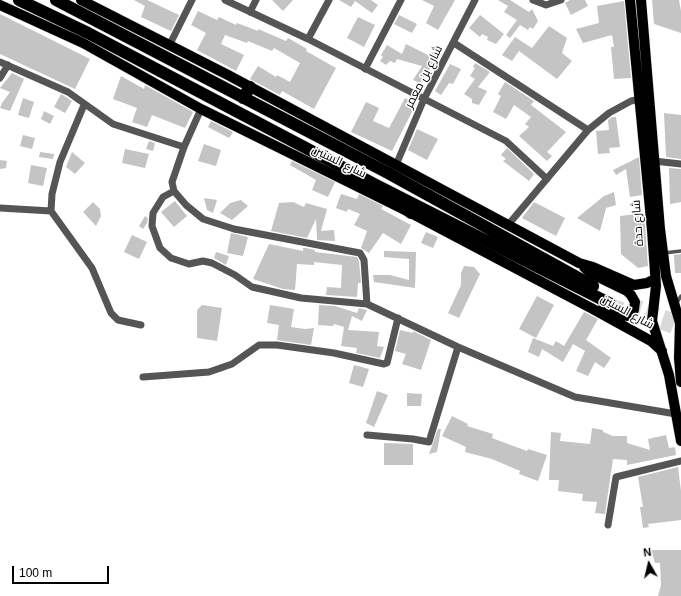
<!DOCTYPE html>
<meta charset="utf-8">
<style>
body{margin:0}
#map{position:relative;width:681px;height:596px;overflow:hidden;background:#fff;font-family:Arial,sans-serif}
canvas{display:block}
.north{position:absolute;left:629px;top:544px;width:40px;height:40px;-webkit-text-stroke:3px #fff;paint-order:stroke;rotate:352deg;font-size:11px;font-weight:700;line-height:16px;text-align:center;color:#000}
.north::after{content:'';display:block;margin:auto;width:14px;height:18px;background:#000;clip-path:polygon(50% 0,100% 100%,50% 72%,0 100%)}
.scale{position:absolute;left:12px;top:566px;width:97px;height:18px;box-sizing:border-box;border:2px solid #000;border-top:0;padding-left:5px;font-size:12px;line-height:14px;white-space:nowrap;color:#000;-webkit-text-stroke:3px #fff;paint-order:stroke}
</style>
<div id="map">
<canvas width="681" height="596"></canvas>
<div class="north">N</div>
<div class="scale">100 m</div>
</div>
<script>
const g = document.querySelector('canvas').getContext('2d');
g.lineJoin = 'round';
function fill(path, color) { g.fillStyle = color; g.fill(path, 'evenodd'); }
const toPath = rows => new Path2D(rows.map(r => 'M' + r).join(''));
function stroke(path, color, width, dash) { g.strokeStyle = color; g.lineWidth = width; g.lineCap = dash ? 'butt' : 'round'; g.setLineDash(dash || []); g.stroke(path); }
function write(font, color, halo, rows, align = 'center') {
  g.font = font + ' Arial,Cairo,sans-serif'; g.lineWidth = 3; g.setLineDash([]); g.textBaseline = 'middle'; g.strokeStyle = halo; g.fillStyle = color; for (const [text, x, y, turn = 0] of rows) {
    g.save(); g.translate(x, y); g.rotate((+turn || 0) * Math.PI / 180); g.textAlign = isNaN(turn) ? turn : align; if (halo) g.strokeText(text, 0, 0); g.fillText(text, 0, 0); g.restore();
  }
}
const building = toPath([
 [134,0,147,0,179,15,171,31,141,17,145,6],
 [272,0,293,0,283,11],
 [339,0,371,0,378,5,372,13,355,1,351,7],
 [422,0,455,0,438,30,426,23,434,6],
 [498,0,510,0,529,12,532,9,538,21,533,29,530,27,528,30,520,25,510,38,506,35,517,20,504,12,508,6],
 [570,0,585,0,588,6,571,15,565,3],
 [652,0,679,0,681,11,681,33,654,24],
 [624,1,631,78,614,79,611,47,614,47,612,35,583,43,576,29,599,23,597,6],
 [198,11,217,20,219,17,236,25,237,23,258,31,258,29,286,41,288,38,307,49,306,51,336,68,314,109,282,91,280,95,250,79,258,66,276,77,277,75,290,82,300,63,274,48,272,51,248,41,247,43,225,35,221,44,244,55,236,71,197,50,206,33,191,25],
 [0,14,90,59,75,89,0,54],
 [399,15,417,24,412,33,394,24],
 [480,15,504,34,496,44,487,40,488,37,482,34,480,37,469,28],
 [358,17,375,25,364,47,347,38],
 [549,26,567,38,562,53,572,61,557,79,519,51,512,61,502,55,515,37,532,48],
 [406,44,430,56,432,52,439,56,420,83,413,80,422,66,397,59,395,63,390,61,386,65,380,61,383,57,381,55,387,45,402,54],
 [475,63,490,72,478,87,487,91,479,105,472,103,472,99,464,94,475,79,470,76,475,68,473,67],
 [450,64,461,69,453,84,449,83,441,95,435,91],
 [12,73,24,79,10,111,0,108,2,103,10,92,0,88],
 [121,76,144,89,145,85,193,112,185,128,152,115,147,127,132,122,137,108,113,99],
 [505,82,534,101,531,105,566,132,547,152,552,156,547,161,519,136,529,127,525,124,531,117,514,105,506,119,493,112,501,96,498,94],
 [61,94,72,101,65,113,54,107],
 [23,98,34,102,29,118,18,115],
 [405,98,416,104,392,151,351,132,366,102,379,108,373,121,389,128],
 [44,111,54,116,50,124,41,119],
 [664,113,681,115,681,159,666,157],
 [612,117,616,117,620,147,609,148,610,153,598,154,596,131,609,130,608,120],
 [211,121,233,132,229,138,208,127],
 [417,129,438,139,427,160,408,150],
 [23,135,35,138,32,149,20,146],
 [149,141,155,143,153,151,146,149],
 [204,144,221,150,216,166,198,161],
 [507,148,534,174,529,181,503,161,506,159,501,155],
 [125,149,149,154,145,168,122,163],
 [40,152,54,154,53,159,39,157],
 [72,152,85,163,75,174,66,167],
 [639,157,642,195,630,197,626,169,616,175,613,170],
 [0,160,7,161,6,168,0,169],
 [292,161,335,182,328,197,312,190,316,180,290,165],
 [31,165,47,168,43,186,28,183],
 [669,168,681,169,681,202,670,204],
 [614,192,616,205,606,208,600,231,577,218,604,196],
 [341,194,357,199,359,194,383,206,381,209,411,225,401,244,383,233,369,253,361,248,367,231,354,225,360,214,348,209,347,212,336,208],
 [204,198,217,200,213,213,207,210],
 [241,200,248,206,232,220,220,213,230,203],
 [175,201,187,216,174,227,161,212],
 [93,202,100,209,101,216,96,226,83,212],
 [293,202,304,207,306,203,327,209,321,231,334,230,335,241,317,240,316,219,307,238,271,231,279,203],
 [534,202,565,218,556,236,522,218],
 [644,213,648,266,638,268,621,254,620,216],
 [145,216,148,218,147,223,143,229,139,226],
 [426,232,438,237,433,248,421,243],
 [231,233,248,237,243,256,227,253],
 [132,235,147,242,139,259,124,252],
 [269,244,303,251,303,248,306,248,315,250,315,252,357,257,359,261,361,283,358,283,357,297,326,295,327,287,341,288,342,265,314,262,314,265,297,264,295,290,283,289,253,279],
 [384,251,416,252,415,288,374,282,373,275,390,275,409,280,409,259,384,257],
 [216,252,229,256,226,265,214,258],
 [681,254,681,273,675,273,674,255],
 [464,266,474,267,480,274,459,318,448,313,461,285,461,273],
 [537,296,554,305,536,338,519,329],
 [202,305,222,308,217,341,197,338,197,310],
 [270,305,294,309,291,327,305,329,314,328,311,345,277,340,279,325,267,323],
 [319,305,335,306,357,313,359,308,367,310,362,321,352,316,348,330,379,332,377,346,384,347,380,358,356,353,357,348,341,346,344,327,334,324,333,326,318,325],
 [584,312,598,319,586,340,611,358,604,368,595,362,588,376,576,371,585,351,573,344,563,362,542,349,539,357,528,352,533,338,553,346,556,341,564,346],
 [400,330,413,333,413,331,431,340,421,370,402,364,406,354,395,351],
 [354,365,369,369,363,387,349,383],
 [377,391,388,395,374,427,366,423],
 [407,393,422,394,421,406,407,406],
 [452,416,468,424,467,426,493,434,492,438,527,451,528,449,547,455,538,481,519,474,520,471,492,459,465,452,466,447,442,436],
 [592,428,603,430,603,432,613,436,627,436,627,443,650,450,648,439,666,435,669,448,675,447,676,455,627,465,627,460,613,459,605,514,595,513,597,502,582,501,583,494,558,491,559,480,549,480,551,432,561,433,560,441,590,444],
 [438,429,441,429,437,452,429,454],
 [384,443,413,444,413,465,384,465],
 [678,467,681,491,681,520,648,524,649,527,643,528,640,507,643,507,638,477],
 [651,550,681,550,681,596,658,596,661,585,660,563,655,563]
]);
const highwayTunnel = toPath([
 [630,303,681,322],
 [611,304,681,331]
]);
const lane = toPath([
 [664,253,681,251],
 [676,304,681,296]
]);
const street = toPath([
 [225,0,308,39,506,141,547,179],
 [533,0,546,5,561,0],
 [250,12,256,0],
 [308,39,329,0],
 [454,43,588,130],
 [169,46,192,0],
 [0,62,68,92,113,124,184,147],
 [365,69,401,0],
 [0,78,8,65],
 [84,105,60,162,52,194,51,211,92,268,111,313,118,320,141,325],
 [201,109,184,147,172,182,174,191,186,205,203,219,234,229,360,253,364,260,367,304,458,347,575,397,676,414],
 [654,161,681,164],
 [396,165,424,99,475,0],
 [174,191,163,197,153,213,152,226,160,248,171,258,189,264,203,261,212,263,235,275,252,287,301,298,367,304],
 [0,208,51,211],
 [508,225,588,130,609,113,631,101,641,99],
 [143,377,209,372,232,364,259,345,277,345,334,353,384,364,387,363,398,318],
 [367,435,413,439,429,442,458,347],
 [608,525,616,477,681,461]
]);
const primary = toPath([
 [81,0,228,75,579,263,593,267,634,285,647,283,655,279],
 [630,0,652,230,656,286,652,321,669,375,681,441],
 [641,0,660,229,666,276,680,323,679,358,681,382],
 [0,5,83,43,201,109,411,213,591,308,651,341,662,351],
 [584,267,590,273,627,291,631,295,635,302,634,310,627,316,601,310]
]);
const highway = toPath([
 [19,0,88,33,376,185,611,304],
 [56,0,388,173,593,286],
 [243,98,250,87],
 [393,198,411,213]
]);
const streetNames = [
 ["شارع بن معمر",424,77,-63],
 ["شارع الستين",339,162,26],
 ["شارع حدة",638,223,-94],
 ["شارع الستين",627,312,29]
];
fill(building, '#c4c4c4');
stroke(highwayTunnel, '#d9d9d9', 12, [12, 6]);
stroke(primary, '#dbdbdb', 11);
stroke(highway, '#dbdbdb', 13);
stroke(lane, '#555', 3.5);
stroke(street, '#555', 7);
stroke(primary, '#000', 10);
stroke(highway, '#000', 12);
write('12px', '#000', '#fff', streetNames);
</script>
